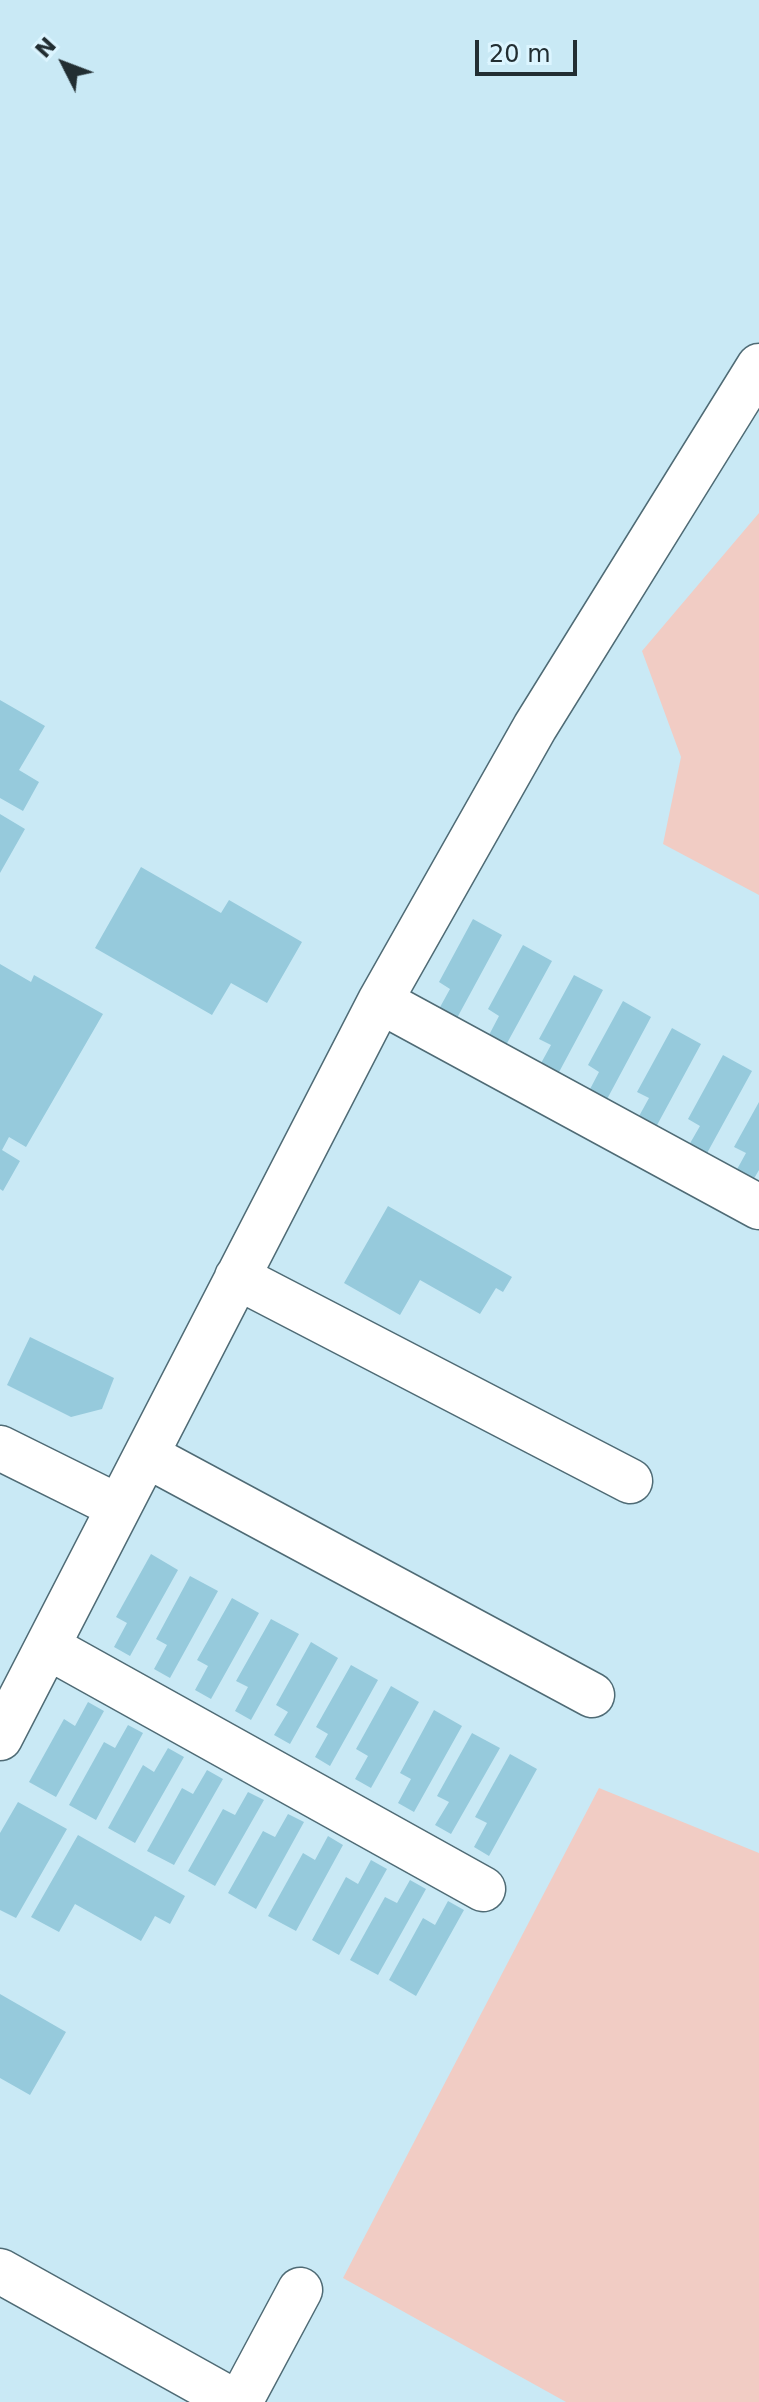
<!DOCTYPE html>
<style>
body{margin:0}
#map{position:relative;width:759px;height:2402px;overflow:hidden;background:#c9e9f5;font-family:"DejaVu Sans",sans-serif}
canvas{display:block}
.north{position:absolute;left:24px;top:24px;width:80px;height:80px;-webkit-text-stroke:6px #dcf5ff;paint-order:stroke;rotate:312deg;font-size:22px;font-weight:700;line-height:32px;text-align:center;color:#222e32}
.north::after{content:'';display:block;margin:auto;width:28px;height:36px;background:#222e32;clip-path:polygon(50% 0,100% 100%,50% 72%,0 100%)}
.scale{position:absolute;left:475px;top:40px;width:102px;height:36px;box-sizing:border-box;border:4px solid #222e32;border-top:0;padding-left:10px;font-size:24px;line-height:28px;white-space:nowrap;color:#222e32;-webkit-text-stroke:6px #dcf5ff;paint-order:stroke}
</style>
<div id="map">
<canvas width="759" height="2402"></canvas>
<div class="north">N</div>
<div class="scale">20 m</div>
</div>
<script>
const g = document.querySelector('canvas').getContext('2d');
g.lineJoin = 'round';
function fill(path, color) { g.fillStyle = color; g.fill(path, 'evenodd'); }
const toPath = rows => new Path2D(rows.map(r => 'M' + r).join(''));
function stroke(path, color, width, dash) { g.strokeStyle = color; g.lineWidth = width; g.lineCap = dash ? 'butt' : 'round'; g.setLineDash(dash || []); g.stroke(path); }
const green = toPath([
 [759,513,759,895,663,844,681,757,642,651],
 [599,1788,759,1853,759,2402,566,2402,343,2278]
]);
const building = toPath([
 [0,700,45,726,19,770,39,782,23,811,0,798],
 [0,814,25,829,0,873],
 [141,867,221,913,229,900,302,942,267,1003,231,983,212,1015,95,948],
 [473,919,502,935,457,1018,439,1009,450,989,439,982],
 [523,945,552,961,506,1045,489,1035,499,1016,488,1009],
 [0,964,31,982,34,975,103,1014,26,1147,9,1137,2,1150,20,1161,3,1191,0,1189],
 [574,975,603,990,558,1074,540,1065,551,1045,539,1039],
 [623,1001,651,1017,606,1101,589,1091,599,1072,588,1065],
 [672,1028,701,1044,656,1127,638,1118,649,1098,637,1092],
 [723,1055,752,1071,706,1155,689,1145,700,1126,688,1119],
 [759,1102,759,1170,752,1182,735,1173,746,1153,734,1147],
 [388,1206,512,1277,503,1292,496,1288,480,1314,420,1280,400,1315,344,1283],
 [30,1337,114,1378,102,1409,71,1417,7,1385],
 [151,1554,178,1570,130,1656,114,1647,127,1623,116,1617],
 [190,1576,218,1591,170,1678,154,1669,167,1645,156,1639],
 [232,1598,259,1613,211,1699,195,1690,208,1666,197,1660],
 [271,1619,299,1634,251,1720,235,1711,248,1687,236,1681],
 [311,1642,338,1658,290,1744,274,1735,288,1712,276,1705],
 [351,1665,378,1680,330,1766,315,1757,328,1734,316,1727],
 [391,1686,419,1702,371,1788,355,1779,368,1756,356,1749],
 [88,1702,104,1711,56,1797,29,1782,64,1719,75,1726],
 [434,1710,462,1726,414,1812,398,1803,411,1779,400,1773],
 [128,1725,143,1733,96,1820,69,1805,104,1742,115,1748],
 [472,1733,500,1748,451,1834,435,1825,449,1802,437,1796],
 [168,1748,184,1757,135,1843,108,1828,143,1765,154,1772],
 [510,1754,537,1769,489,1856,474,1847,487,1823,475,1817],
 [207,1770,223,1779,174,1865,147,1851,182,1788,193,1794],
 [248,1792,264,1800,215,1886,188,1871,223,1809,235,1815],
 [18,1802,67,1829,16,1918,0,1910,0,1833],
 [288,1814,304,1822,256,1909,228,1893,263,1831,275,1837],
 [78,1835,185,1896,170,1924,155,1916,141,1941,75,1904,59,1932,31,1917],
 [328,1836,343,1845,296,1931,268,1916,303,1853,315,1860],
 [371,1860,387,1869,339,1955,312,1940,346,1877,358,1884],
 [410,1880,426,1889,378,1975,350,1960,385,1897,397,1903],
 [448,1901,464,1910,416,1996,389,1980,423,1918,435,1925],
 [0,1994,66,2032,30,2095,0,2078]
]);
const minor = toPath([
 [380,1001,759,1207],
 [237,1277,630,1481],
 [0,1448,119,1507],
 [146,1455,592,1695],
 [48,1647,483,1889],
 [0,1738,380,1001,535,727,759,366],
 [0,2271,235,2402],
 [240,2402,300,2290]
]);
fill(green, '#f1ccc4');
fill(building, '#96cadc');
stroke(minor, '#4f6b75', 47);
stroke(minor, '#fff', 44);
</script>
